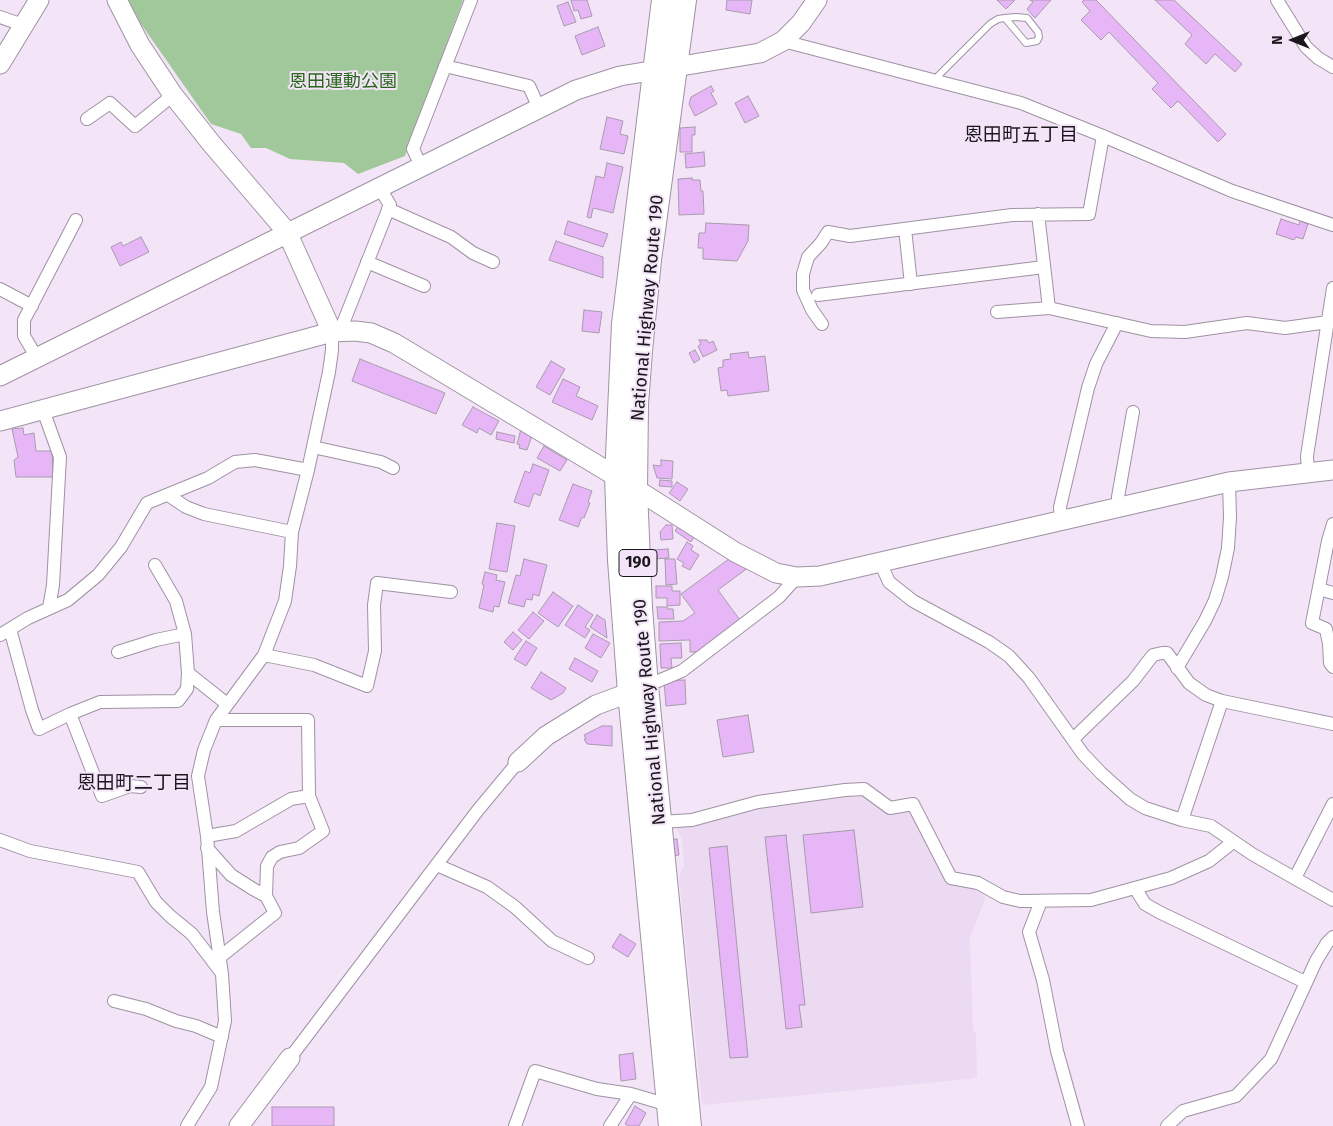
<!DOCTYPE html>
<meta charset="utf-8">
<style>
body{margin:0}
#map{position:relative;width:1333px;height:1126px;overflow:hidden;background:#f3e5f7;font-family:"Fira Sans",sans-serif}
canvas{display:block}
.north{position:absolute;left:1268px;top:15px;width:50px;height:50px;-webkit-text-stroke:4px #f3e5f7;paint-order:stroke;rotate:270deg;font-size:14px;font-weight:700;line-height:20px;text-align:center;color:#1b171d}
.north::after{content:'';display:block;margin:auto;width:18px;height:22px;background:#1b171d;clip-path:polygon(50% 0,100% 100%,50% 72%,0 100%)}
</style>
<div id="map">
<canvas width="1333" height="1126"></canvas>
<div class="north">N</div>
</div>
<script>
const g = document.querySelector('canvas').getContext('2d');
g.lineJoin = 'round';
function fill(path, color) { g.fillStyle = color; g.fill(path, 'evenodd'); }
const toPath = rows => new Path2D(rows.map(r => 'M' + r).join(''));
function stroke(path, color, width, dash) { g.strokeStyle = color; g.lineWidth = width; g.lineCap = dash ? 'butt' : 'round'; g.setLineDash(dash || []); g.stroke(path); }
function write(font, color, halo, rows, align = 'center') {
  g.font = font + ' "Fira Sans","Noto Sans JP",sans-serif'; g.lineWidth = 4; g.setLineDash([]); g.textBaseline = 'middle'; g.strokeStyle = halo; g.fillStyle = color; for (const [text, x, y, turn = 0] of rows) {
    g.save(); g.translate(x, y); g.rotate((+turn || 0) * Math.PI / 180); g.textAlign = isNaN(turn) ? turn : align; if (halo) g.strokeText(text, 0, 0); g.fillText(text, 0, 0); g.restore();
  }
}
const built = toPath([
 [837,794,866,794,914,810,962,884,980,892,985,899,970,938,973,1029,976,1035,977,1077,969,1079,702,1105,679,878,684,865,682,839,676,828,756,807]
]);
const green = toPath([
 [128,0,463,0,405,156,358,174,344,163,290,159,266,148,251,148,241,134,211,124,141,24]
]);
const building = toPath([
 [571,0,587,0,592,16,581,19,578,10,574,11,571,0],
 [727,0,752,0,750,14,726,10,727,0],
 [997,0,1015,0,1006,9,997,0],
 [1030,0,1051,0,1035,18,1027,9,1033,2,1030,0],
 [1084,0,1096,0,1226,134,1218,142,1178,101,1171,108,1152,89,1158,83,1109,32,1101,40,1081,20,1090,11,1082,2,1084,0],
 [1155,0,1174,0,1242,64,1235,72,1215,54,1206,64,1185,44,1192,35,1155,0],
 [568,2,576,22,564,26,557,6,568,2],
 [598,27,605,46,582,55,575,36,598,27],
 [711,86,714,91,711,93,717,104,695,116,689,104,691,97,711,86],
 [748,96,759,116,745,123,735,103,748,96],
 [607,117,623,121,620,134,628,136,624,154,600,149,607,117],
 [695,127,695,135,692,135,692,152,680,152,680,128,695,127],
 [704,152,705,166,686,168,685,154,704,152],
 [607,163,623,167,613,213,593,208,591,218,587,217,596,176,604,178,607,163],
 [692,178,692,180,700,180,701,191,703,191,704,214,679,215,678,179,692,178],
 [1281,219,1299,225,1300,221,1308,224,1303,239,1296,237,1294,240,1276,234,1281,219],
 [568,221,608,234,603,247,564,234,568,221],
 [706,223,749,225,748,241,737,261,703,259,703,248,698,248,699,233,705,233,706,223],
 [141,237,149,252,120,266,111,247,121,242,123,246,141,237],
 [556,241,603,257,603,278,549,260,556,241],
 [584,310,602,312,599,333,582,331,584,310],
 [699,340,707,340,709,343,713,341,717,350,703,357,698,346,701,344,699,340],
 [695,350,700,359,694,363,689,353,695,350],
 [748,352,749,358,765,356,769,391,728,396,727,390,721,391,718,368,723,367,723,360,731,359,730,354,748,352],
 [360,359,445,393,436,414,352,381,360,359],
 [551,361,565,369,550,395,536,387,551,361],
 [563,379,580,387,576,396,598,406,592,420,552,402,563,379],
 [473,407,499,421,491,435,479,428,477,433,462,425,473,407],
 [23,428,24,435,34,433,36,451,52,451,53,477,16,477,14,460,18,457,12,429,23,428],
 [521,429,533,433,527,450,519,448,520,445,517,444,521,429],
 [497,432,515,436,514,443,496,439,497,432],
 [544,446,567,460,560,471,537,458,544,446],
 [661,460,673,461,672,479,657,478,653,465,661,466,661,460],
 [533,464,549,470,540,496,534,493,529,507,514,502,525,471,530,473,533,464],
 [660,480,672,481,672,487,659,486,660,480],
 [677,482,688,489,680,501,669,493,677,482],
 [573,484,592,491,588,502,590,503,584,518,582,517,578,527,559,520,573,484],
 [497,523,515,526,507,572,489,569,497,523],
 [666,525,672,525,673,539,661,540,660,532,666,525],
 [679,525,695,535,691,542,675,531,679,525],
 [687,542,693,546,691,550,699,555,690,570,682,566,684,563,677,559,687,542],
 [668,549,669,558,653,559,652,550,668,549],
 [733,556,749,567,718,590,740,620,697,652,690,652,690,640,659,641,659,622,683,621,695,613,681,594,733,556],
 [524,559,547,565,539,596,533,594,532,600,526,599,524,607,508,603,516,575,520,576,524,559],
 [665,559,675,559,677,584,666,585,665,559],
 [485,572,497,575,496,580,505,582,499,607,494,606,493,612,479,608,484,585,482,584,485,572],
 [656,586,672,586,672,591,680,591,680,605,667,606,667,598,656,598,656,586],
 [553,592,573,606,558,627,538,613,553,592],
 [578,605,593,615,585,627,590,630,585,638,565,625,578,605],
 [657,607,667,607,668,609,673,609,674,619,658,619,657,607],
 [533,612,544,621,529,639,518,630,533,612],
 [597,615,605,620,607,638,590,627,597,615],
 [513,632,522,640,513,650,504,642,513,632],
 [593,634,610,643,601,658,585,648,593,634],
 [526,641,537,648,526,666,514,659,526,641],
 [681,643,682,658,671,658,672,668,661,668,660,644,681,643],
 [575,658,598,671,592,682,569,669,575,658],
 [541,672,566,688,563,693,551,700,531,688,541,672],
 [685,680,686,704,666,706,664,681,685,680],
 [748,715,754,752,723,757,717,720,748,715],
 [602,726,612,726,612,746,587,744,584,739,586,739,584,735,602,726],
 [854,830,863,907,811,913,803,835,854,830],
 [786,835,805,1005,799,1005,802,1027,786,1029,765,837,786,835],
 [677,839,679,855,672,856,670,840,677,839],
 [727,846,748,1057,730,1058,709,848,727,846],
 [620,934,636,944,628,957,612,947,620,934],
 [633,1053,636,1079,621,1081,619,1055,633,1053],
 [635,1106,646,1113,639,1126,629,1126,625,1124,635,1106],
 [272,1107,334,1107,334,1126,272,1126,272,1107]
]);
const lane = toPath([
 [934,80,990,24,998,19,1005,18,1016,17,1027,18,1038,32,1039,37,1037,41,1026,43,1005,18]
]);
const street = toPath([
 [1277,0,1306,47,1318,58,1333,67],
 [0,17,23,25],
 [783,41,1021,103,1103,136,1232,191,1333,225],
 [445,66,529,86,539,108],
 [87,119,110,103,135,126,173,95],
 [421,166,413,149,471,0],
 [388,209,451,237,473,253,493,262],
 [1038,214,1049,308],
 [905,229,911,284],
 [367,262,424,286],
 [0,289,32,306],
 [818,295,1044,267],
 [997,312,1049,308,1151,331,1185,332,1247,323,1285,328,1328,322],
 [822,324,812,310,803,290,803,274,808,257,821,243,828,232,850,236,1012,215,1089,214,1103,136],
 [340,331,390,205,379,187],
 [37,358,24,336,24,320,76,220],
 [43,410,60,457,53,585,49,608],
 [313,447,381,462,393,468],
 [1308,472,1307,456,1333,288],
 [168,495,186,507,204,514,292,532],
 [1119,507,1118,497,1133,412],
 [1061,520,1060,507,1088,388,1096,364,1117,323],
 [1333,524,1328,541,1312,623,1326,629,1329,644,1330,663,1333,667],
 [880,562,889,582,913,601,989,642,1009,656,1029,678,1083,754,1101,773,1130,799,1145,808,1182,820,1211,826,1252,854,1333,900],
 [155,565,176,601,185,634,188,673,227,704],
 [1319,589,1333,593],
 [10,629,32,710,39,729,70,714,100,702,178,701,187,689,188,673],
 [0,635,28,618,68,600,98,575,121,547,147,503,208,478,235,462,255,460,308,470],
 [118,652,156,640,185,634],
 [264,655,314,665,367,686,375,651,374,605,377,583,451,592],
 [1177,668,1205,621,1215,600,1222,577,1228,548,1230,517,1229,482],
 [646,686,682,671,779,597,797,577],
 [70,714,102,796,130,786,141,787],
 [216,720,308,720,309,796,323,831,299,848,280,852,272,857,267,866,266,896,275,913,220,957],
 [1073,739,1133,681,1153,655,1162,653,1167,653,1189,683,1206,695,1222,701,1333,724],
 [1182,820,1222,701],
 [660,822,692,820,758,802,845,790,864,789,890,808,913,804,951,878,978,883,1003,897,1020,901,1091,900,1171,878,1209,861,1233,842],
 [207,836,236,831,291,799,309,796],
 [0,840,30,851,138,872,156,902,170,916,192,934,221,972],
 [207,848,231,875,253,889,266,896],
 [437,865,487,887,515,907,552,941,588,958],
 [1295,878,1333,804],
 [1135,888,1145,904,1159,912,1305,982],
 [1041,901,1029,932,1043,980,1057,1051,1078,1126],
 [114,1001,146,1009,176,1021,196,1026,222,1037],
 [290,1058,478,810,518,762],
 [187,1126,211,1087,225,1021,222,974,213,912,207,836,198,776,204,750,216,720,264,655,285,601,290,566,292,532,308,470,329,372,332,350,332,332],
 [515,1126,535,1071,597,1089,631,1094,672,1106],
 [610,1126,631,1094],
 [1167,1126,1183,1111,1236,1096,1271,1059,1316,961,1327,943,1333,937]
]);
const secondary = toPath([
 [117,0,140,45,173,95,211,143,287,232,332,332],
 [0,64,39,0],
 [0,376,576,90,620,76,760,53,783,41,801,23,817,0],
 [0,421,332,332,355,331,371,333,394,343,617,477,735,552,776,573,797,577,820,576,1229,482,1333,470],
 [518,762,546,736,596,705,642,688],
 [239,1126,290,1058]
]);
const highway = toPath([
 [664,0,624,324,617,477,620,560,630,692,671,1126],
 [684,0,649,260,640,351,636,404,635,490,640,608,646,686,689,1126]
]);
const shields = [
 [638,563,38]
];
const shieldNames = [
 ["190",638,563]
];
const parkNames = [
 ["恩田運動公園",343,82]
];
const streetNames = [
 ["National Highway Route 190",648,308,-85],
 ["National Highway Route 190",650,712,-95]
];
const neighbourhoodNames = [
 ["恩田町五丁目",1021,136],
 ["恩田町二丁目",134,784]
];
fill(built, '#ecd9f2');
fill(green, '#a1c89a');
fill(building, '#e6b6f6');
stroke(building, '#a89bad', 1);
stroke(lane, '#9f92a3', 8);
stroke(street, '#9f92a3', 14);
stroke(secondary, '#9f92a3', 21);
stroke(highway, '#9f92a3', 26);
stroke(lane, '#fff', 6);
stroke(street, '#fff', 12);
stroke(secondary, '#fff', 19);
stroke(highway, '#fff', 24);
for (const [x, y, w] of shields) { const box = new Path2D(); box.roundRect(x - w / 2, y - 13.5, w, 27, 4); g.fillStyle = '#f3e5f7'; g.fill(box); stroke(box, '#1b171d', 1); }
write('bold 16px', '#1b171d', null, shieldNames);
write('18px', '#29671d', '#f3e5f7', parkNames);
write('18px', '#1b171d', '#f3e5f7', streetNames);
write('19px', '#1b171d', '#f3e5f7', neighbourhoodNames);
</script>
